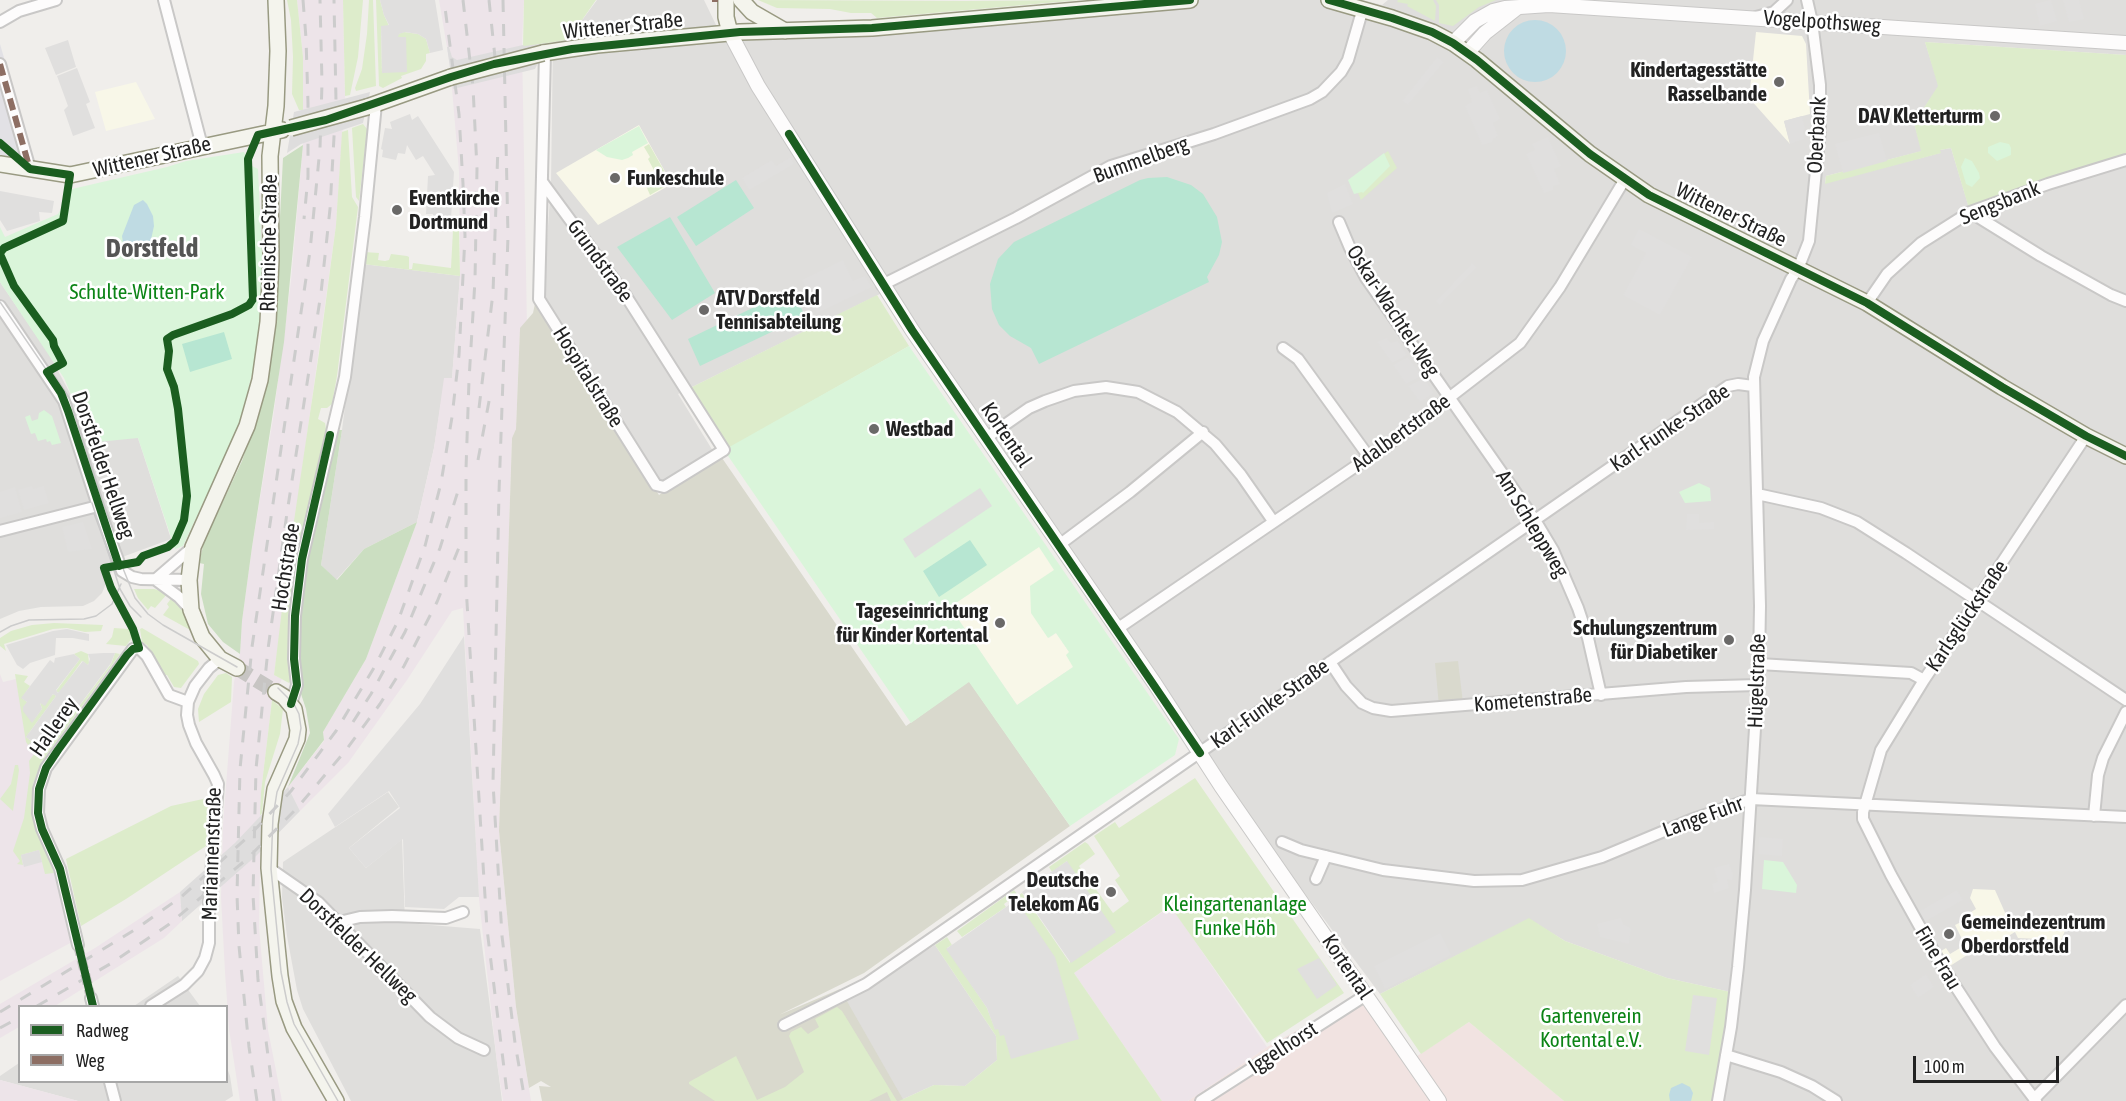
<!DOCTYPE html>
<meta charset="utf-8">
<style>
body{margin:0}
#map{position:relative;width:2126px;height:1101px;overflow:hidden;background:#f0eeeb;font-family:"Asap Condensed",sans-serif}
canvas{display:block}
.legend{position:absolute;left:18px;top:1005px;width:210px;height:78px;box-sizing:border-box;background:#fff;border:2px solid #a7a7a7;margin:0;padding:8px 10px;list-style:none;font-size:18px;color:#222}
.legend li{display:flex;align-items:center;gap:12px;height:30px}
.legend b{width:30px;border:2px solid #a7a7a7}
.scale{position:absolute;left:1913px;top:1056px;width:146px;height:27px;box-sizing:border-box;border:3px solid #222;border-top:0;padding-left:8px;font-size:18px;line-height:21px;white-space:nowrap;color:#222;-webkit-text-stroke:4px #fff;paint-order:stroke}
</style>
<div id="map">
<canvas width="2126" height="1101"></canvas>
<ul class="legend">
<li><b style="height:8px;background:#1b5e20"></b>Radweg</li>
<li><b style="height:8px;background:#8d6e63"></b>Weg</li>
</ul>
<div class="scale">100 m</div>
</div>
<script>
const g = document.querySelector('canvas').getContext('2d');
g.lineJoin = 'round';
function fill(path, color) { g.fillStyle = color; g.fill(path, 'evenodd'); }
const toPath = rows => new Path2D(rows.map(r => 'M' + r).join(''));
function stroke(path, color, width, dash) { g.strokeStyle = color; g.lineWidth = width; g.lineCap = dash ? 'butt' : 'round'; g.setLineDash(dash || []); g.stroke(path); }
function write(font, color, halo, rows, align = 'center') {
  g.font = font + ' "Asap Condensed",sans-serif'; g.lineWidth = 5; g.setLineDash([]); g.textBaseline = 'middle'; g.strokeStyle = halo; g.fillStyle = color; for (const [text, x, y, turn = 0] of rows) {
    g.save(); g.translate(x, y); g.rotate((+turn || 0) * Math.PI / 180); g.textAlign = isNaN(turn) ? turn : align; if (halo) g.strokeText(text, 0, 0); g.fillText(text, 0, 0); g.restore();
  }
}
const residential = toPath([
 [597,0,704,0,718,29,779,28,1148,0,1363,0,1382,5,1388,0,2126,0,2126,55,1925,42,1939,86,1914,123,1922,151,1826,176,1825,183,1940,153,1940,150,1951,148,1970,211,2126,160,2126,1101,1718,1101,1735,993,1667,978,1565,941,1529,919,1380,994,1200,753,892,288,678,394,713,451,664,483,659,481,543,297,551,184,553,39,547,31,583,19],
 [363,264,460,276,452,379,445,378,434,448,417,522,364,549,336,580,321,565,342,430],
 [0,282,49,354,73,399,138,438,171,539,125,556,110,574,102,593,94,601,83,606,41,607,19,611,0,619],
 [388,792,399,807,349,848,366,868,402,839,405,923,480,929,502,1101,351,1101,303,1009,297,990,287,936,282,897,283,862],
 [935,945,996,1036,997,1060,965,1086,934,1085,899,1101,837,1007],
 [178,976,200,1006,134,1006],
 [19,1063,20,1082,226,1082,227,1068,230,1076,233,1096,225,1101,78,1101,0,1080,0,1076]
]);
const commercial = toPath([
 [1362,994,1408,1062,1469,1022,1564,1101,1188,1101,1267,1047]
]);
const industrial = toPath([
 [297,0,343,0,345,96,336,225,274,675,282,679,272,700,261,792,259,927,268,1030,282,1101,240,1101,229,1029,225,972,221,897,223,825,234,682,240,654,242,621,252,547,273,419,291,281,303,145,303,57],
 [439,0,524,0,522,43,527,328,520,328,516,429,512,438,499,831,516,1007,531,1101,503,1101,497,1063,479,899,463,608,452,611,407,680,348,763,300,811,288,787,324,741,323,732,366,659,417,522,434,448,444,378,452,378,460,276,459,171,450,65],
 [0,674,3,682,16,679,21,706,41,763,37,773,31,796,33,820,54,873,72,942,0,981],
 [180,892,182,921,164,938,55,1006,20,1006,19,1027,0,1038,0,1004,95,948],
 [1171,906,1267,1047,1188,1101,1162,1101,1074,973],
 [0,1080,78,1101,0,1101]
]);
const education = toPath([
 [1756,32,1802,36,1806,44,1810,114,1784,121,1790,144,1749,98],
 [136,82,155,119,106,131,95,92],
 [639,125,672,184,598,225,556,173],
 [1039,546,1055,570,1049,638,1056,633,1070,653,1073,667,1017,705,950,607],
 [1973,889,1995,890,2007,917,2070,919,2061,940,2018,938,2015,932,1990,947,1986,943,1950,966,1941,951,1946,948,1950,954,1965,945,1955,925,1963,921,1961,918,1976,909,1970,898]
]);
const construction = toPath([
 [536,299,574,362,659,495,720,455,906,726,969,681,1070,826,864,973,779,1015,840,989,904,1101,542,1101,539,1086,551,1087,541,1081,529,1088,516,1007,499,831,512,438,516,429,520,328,533,313],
 [1458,661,1463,703,1439,706,1435,663]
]);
const grass = toPath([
 [287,0,297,0,303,57,303,110,299,110,292,94,293,57,291,20],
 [343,0,363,0,358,57,350,95,345,96],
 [369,0,373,0,376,86,356,91,355,88,362,69,367,34],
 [376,0,380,0,384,15,389,26,381,26,382,73,406,37,398,37,398,34,404,32,418,34,426,39,430,53,426,54,426,61,421,69,401,76,402,78,383,88,379,86],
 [524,0,596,0,582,20,584,37,523,47],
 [758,0,965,1,1081,0,877,18,871,13,851,13,830,9,777,8],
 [1398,0,1433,0,1436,6,1435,21,1407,6,1408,4,1397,2],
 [1436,0,1496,0,1479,7,1453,26,1439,23,1439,5],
 [1925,42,2126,55,2126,160,1970,212,1951,148,1940,150,1941,153,1825,184,1826,176,1921,151,1914,123,1938,86],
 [363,124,367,129,367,133,359,201,356,197,352,128],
 [348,130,352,197,358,207,337,376,332,404,327,408,321,408,318,419,325,423,326,429,307,513,296,582,291,680,289,683,274,675,287,568,319,353,336,225,342,132],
 [649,144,671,183,650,195,644,181,656,174,648,159,650,157,644,147],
 [1388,151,1397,168,1361,200,1358,193,1390,166,1384,154],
 [453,230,459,230,460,276,363,264,364,252,379,253,378,260,385,261,389,260,391,254,407,256,409,257,409,269,412,269,413,263,451,268],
 [877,295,909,346,728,449,688,389],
 [134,589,154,589,168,593,155,608,151,606,148,610,138,598],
 [173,596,183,609,192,631,163,615,169,607,167,604],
 [54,623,103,625,101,631,85,632,67,628,53,629,4,644,6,651,0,646,0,638,11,631,32,625],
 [114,628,129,629,132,638,126,646,106,644,112,637],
 [142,628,198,661,199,664,181,688,174,687,167,675,164,675,147,645,142,642,140,629],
 [81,651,88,654,89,663,88,665,82,661,59,693,56,691,80,659,74,654],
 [115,653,120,654,51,749,41,763,33,784,31,808,33,820,54,873,45,874,39,850,21,855,23,865,17,864,20,861,13,851,24,818,30,773,29,761,35,753,41,757,111,664],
 [226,673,232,677,231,702,199,722,198,709,204,694,218,675],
 [15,674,28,676,24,682,30,686,22,698,27,702,32,722,42,709,40,702,54,694,56,696,26,737,32,742,28,745,26,742],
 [272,700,283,709,280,734,265,782,262,813,260,816,261,792],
 [15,765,18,765,19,770,13,811,0,799,11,784],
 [1195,778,1344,993,1267,1043,1170,906,1074,973,1162,1101,899,1101,934,1085,965,1086,997,1060,996,1036,935,945,947,937,952,945,947,948,987,1008,995,1029,1016,900,1010,904,1009,902,1022,893,1070,963,1067,861,1052,872,1049,867,1085,842,1088,844,1095,854,1079,866,1113,913,1129,901,1115,880,1120,876,1094,836,1115,822,1119,828],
 [210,794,206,846,126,899,81,926,66,859,171,806,203,799],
 [1014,890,1017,894,1004,904,1006,907,962,937,957,931],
 [1529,918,1565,941,1667,978,1735,993,1718,1101,1564,1101,1469,1022,1421,1054,1380,994],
 [837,1007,842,1011,897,1101,891,1101,887,1092,869,1101,715,1101,689,1084,689,1082,736,1056,757,1100,785,1087,804,1072,789,1036,791,1032,801,1027,808,1034,819,1027,815,1019]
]);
const forest = toPath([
 [303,145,284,342,252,547,242,621,240,654,223,642,208,624,201,594,204,564,199,563,204,542,242,461,259,410,274,335,283,158],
 [339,430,342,430,321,565,337,580,364,549,417,522,366,659,323,732,324,740,288,787,310,733,306,709,299,688,298,623,309,548,334,432]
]);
const park = toPath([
 [639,126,648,143,632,152,633,155,628,158,622,160,607,157,596,150],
 [2000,142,2009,144,2011,148,2011,155,1997,161,1988,153,1988,147],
 [244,152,252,166,258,169,263,276,262,312,256,359,238,428,183,546,175,549,138,438,87,443,73,399,64,378,0,282,0,227,5,237,58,214,72,189,167,167,186,161],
 [1384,153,1390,166,1363,193,1362,192,1354,194,1348,180],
 [1965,158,1972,161,1979,173,1980,178,1972,187,1966,184,1961,167],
 [909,346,1179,739,1175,755,1070,826,969,682,911,723,724,450],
 [1039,547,1054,570,1030,586,1031,613,1048,638,1056,633,1069,652,1066,655,1073,667,1017,705,950,607],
 [44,410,52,416,61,443,52,445,50,441,47,442,46,439,38,441,35,433,31,434,25,417,30,415,32,421,38,419,39,413],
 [1699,483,1710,488,1711,501,1685,503,1679,492],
 [1764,860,1783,862,1797,885,1796,893,1762,889]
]);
const pitch = toPath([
 [1167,177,1191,185,1203,194,1217,217,1222,242,1219,255,1207,277,1209,282,1039,364,1031,348,1010,336,999,325,992,309,990,284,998,259,1014,242,1140,180,1148,178],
 [736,180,754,208,696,246,677,217],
 [670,217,715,293,672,320,617,247],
 [792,289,805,316,700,366,688,339],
 [224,332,232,359,190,372,182,344],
 [970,540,987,565,939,597,923,571]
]);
const parking = toPath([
 [380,0,435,0,443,50,430,53,426,39,418,34,405,32,399,34,398,37,406,37,407,72,382,73,381,26,389,25,384,15],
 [2051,0,2057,21,2040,26,2035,4],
 [2063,0,2079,0,2084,19,2069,22],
 [68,40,76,67,56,75,45,48],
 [1437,57,1444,62,1408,105,1402,101],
 [77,68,90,102,86,104,95,128,73,136,64,110,68,106,57,76],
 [1477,86,1480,93,1487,90,1500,119,1493,123,1498,136,1493,139,1492,142,1482,145,1465,106,1472,102,1468,89],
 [410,114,412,120,418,116,454,172,451,218,444,218,443,225,433,225,433,214,426,214,428,176,435,175,423,156,416,160,407,145,405,154,398,153,396,160,382,157,383,150,381,149,385,128,392,129,390,122],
 [1802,116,1805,129,1803,132,1804,139,1790,144,1784,121],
 [1879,133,1887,161,1843,173,1835,144],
 [1548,137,1561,166,1554,169,1560,184,1553,186,1553,190,1544,193,1526,154,1535,150,1532,144],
 [791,157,794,164,749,190,742,178,772,160,776,166],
 [1345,184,1353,204,1332,213,1327,193],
 [0,191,54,201,52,213,39,212,40,221,7,231,0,220],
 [1639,229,1692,257,1660,315,1623,295,1646,253,1631,245],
 [843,260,853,281,865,276,872,287,817,313,802,280],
 [1472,263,1477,267,1440,305,1436,301],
 [1387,338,1391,343,1398,341,1407,355,1392,363,1377,342],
 [1408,357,1422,376,1406,384,1393,365],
 [1424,378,1434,393,1420,402,1408,386],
 [32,486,33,489,44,486,49,503,24,510,18,490],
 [15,487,22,512,0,518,0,492],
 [980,488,992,506,915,558,903,539],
 [1687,514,1699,514,1699,523,1714,522,1714,529,1686,530],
 [83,522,92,549,68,552,62,527],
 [67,629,89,634,89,641,73,638,56,638,55,655,30,663,23,669,17,665,6,645,53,631],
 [464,636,479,897,459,897,444,909,405,907,403,839,366,868,349,848,400,808,389,791,335,827,328,814,420,704],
 [103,653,115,653,111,663,41,757,34,753,28,745,32,741,26,737,56,696,53,694,45,706,40,703,42,709,32,723,23,711,23,707,27,702,21,698,50,660,54,663,55,658,74,654,80,659,56,690,58,693,83,661,88,665,90,659,88,654],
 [1759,837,1783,839,1782,856,1758,854],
 [39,850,42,862,24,867,21,855],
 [1067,861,1116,932,1071,963,1022,892],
 [1729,864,1733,874,1732,880,1727,879,1729,888,1714,893,1712,884,1718,882,1714,868],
 [1957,890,1963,900,1924,922,1918,912],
 [1016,900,1055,957,1079,1039,1011,1059,1004,1035,1000,1036,998,1029,995,1030,987,1008,946,949],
 [1621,918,1623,924,1631,928,1629,944,1600,937,1597,924],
 [1440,933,1451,955,1385,989,1374,966],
 [1319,958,1337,985,1317,999,1297,969],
 [1926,974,1934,987,1918,998,1910,985],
 [1693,995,1717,998,1709,1055,1685,1051]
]);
const plaza = toPath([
 [0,44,21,116,21,122,32,163,0,158]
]);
const water = toPath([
 '1504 51a31 31 0 1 1 62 0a31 31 0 1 1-62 0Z',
 [143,200,147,204,153,216,154,226,149,249,138,255,123,243,122,236,134,205],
 [1682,1083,1690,1087,1693,1093,1691,1101,1670,1101,1669,1095,1671,1088]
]);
const pier = toPath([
 [548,43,535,69,453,89,447,47,449,47,452,57,457,60,523,45,524,46],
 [370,92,363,123,301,144,287,153,294,112],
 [288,787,300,811,257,855,182,921,180,892,235,843]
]);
const minorTunnel = toPath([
 [78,945,91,998]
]);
const secondaryTunnel = toPath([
 [237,668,276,692]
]);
const minor = toPath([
 [164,0,202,146],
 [1756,17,1774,12,1787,0],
 [0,22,19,11,56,0],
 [0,64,30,169],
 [543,183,626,296,724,450,664,487,656,485,539,299,545,53],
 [1970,212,2041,256,2111,295,2126,301],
 [1339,222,1350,248,1366,278,1535,520,1553,550,1578,608,1588,638,1601,695],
 [882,285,1016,218,1111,166,1214,134,1310,99,1322,92,1341,72,1348,60,1363,8],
 [1867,303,1887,274,1921,243,1970,212,2048,184,2126,160],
 [0,306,64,401,98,506,122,571,132,577,141,579,189,580],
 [1283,348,1298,359,1369,457],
 [986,438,1029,408,1045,401,1074,391,1106,387,1138,392,1177,412,1215,444,1241,475,1273,521],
 [1757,494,1821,508,1857,522,1906,553,2126,700],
 [0,531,98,506],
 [1059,545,1130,492,1203,432],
 [156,579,193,547],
 [156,580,179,597,191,610],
 [1117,629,1397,438,1520,343,1560,287,1625,179],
 [1330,662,1346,686,1362,703,1373,708,1391,711,1686,687,1758,685],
 [1759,664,1911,673,1924,680],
 [291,704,297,685,294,659,295,616,302,559,345,377,365,217,376,104],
 [2094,816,2098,775,2103,758,2126,712],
 [1282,842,1301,850,1383,870,1474,881,1522,880,1602,857,1693,819,1751,799,2126,817],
 [269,868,318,902,430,1017,458,1038,484,1050],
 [1316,879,1326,856],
 [339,922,360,917,392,916,446,918,463,912],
 [78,945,60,869,42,829,38,813,39,789,46,768,133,649,139,648,147,656,169,695,188,702],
 [91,998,93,1006],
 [151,1006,184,985,198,971,205,958,209,943,209,901,218,784,214,775,196,743,189,725,187,715,188,702,195,686,209,668,220,659],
 [784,1025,866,984,1728,386,1738,384,1753,386],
 [1726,1055,1781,1072,1812,1086,1836,1101],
 [110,1082,115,1101],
 [2034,1099,2126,1005],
 [1201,1101,1366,995],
 [1718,1101,1731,1027,1738,967,1745,890,1759,664,1760,606,1754,377,1763,341,1791,279,1798,269,1809,241,1820,130,1820,85,1812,22,1807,0],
 [2036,1101,1995,1047,1939,961,1891,875,1863,819,1863,812,1881,750,1924,680,2086,436]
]);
const tertiary = toPath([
 [730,33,758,86,912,330,1155,684,1221,786,1439,1101],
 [1453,43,1475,21,1493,11,1505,8,1549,5,2126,43],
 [1468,52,1485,33,1517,8]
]);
const secondary = toPath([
 [726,0,726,17,730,33],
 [741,0,752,12,785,31],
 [1329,0,1392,18,1432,32,1453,43,1477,60,1590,154,1649,195,1867,303,2002,387,2086,436,2126,456],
 [543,53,597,45,740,32,872,28,1190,0],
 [367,107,451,77],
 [0,164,70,175,282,130],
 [237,668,220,659,202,637,191,610,189,580,193,547,247,426,260,380,268,322,271,260,270,156,276,106,278,51,276,0],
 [276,692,284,697,294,709,298,730,297,739,275,789,270,824,269,868,280,976,284,1001,294,1028,336,1101]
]);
const tram = toPath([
 [0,302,67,400,122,566,135,598,148,614,163,625,237,667],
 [92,503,120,589,130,606,141,617],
 [0,632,11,626,29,620,84,619,96,616,112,604,121,584],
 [278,688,294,704,299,714,301,728,298,744,277,792,273,817,271,869,281,972,287,1002,294,1024,338,1101]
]);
const rail = toPath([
 [303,0,306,38,308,103,308,177,304,219],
 [463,0,473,87,477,169,475,280,469,380,466,469,466,586,487,929,508,1101],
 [489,0,496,67],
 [503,0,508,236,499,492,493,783,502,936,515,1043,525,1101],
 [479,408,493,293,498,145],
 [478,460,490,396],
 [353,722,371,694,405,632,440,548,459,488],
 [37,1006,110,964,168,925,247,859,298,807,346,750,380,704,404,666,437,602,460,545],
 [0,1012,136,929,181,897,249,836,291,791,336,731,375,666,398,621,425,546,441,483,452,417,459,355,465,236,463,184,459,114,444,0],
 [0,1028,20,1017],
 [257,1101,249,1047,239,946,237,895,240,769,252,647,310,251,320,148,322,83,320,0],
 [274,1101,258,980,253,895,256,769,268,649,287,513,321,293,330,209,336,101,334,0]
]);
const secondaryBridge = toPath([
 [451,77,543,53],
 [291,128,367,107]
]);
const quiet = toPath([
 [715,2,715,0],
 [0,64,29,166]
]);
const cycleway = toPath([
 [1329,0,1392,18,1432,32,1453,43,1477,60,1590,154,1649,195,1867,303,2002,387,2086,436,2126,456],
 [789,134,912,330,1200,753],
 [0,143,30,169,70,175,63,221,4,248,0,253],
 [0,254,14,286,53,340,54,346,63,363,47,372,61,393,68,411,119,566],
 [291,704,297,685,294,659,295,616,302,559,330,435],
 [93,1006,60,869,42,829,38,813,39,789,46,768,58,750,127,655,133,649,139,648,133,629,111,588,104,568,138,562,143,556,168,547,175,541,184,520,187,496,178,409,174,387,167,369,169,351,167,339,173,335,232,314,249,305,253,299,248,159,258,135,326,120,451,77,494,64,572,49,740,32,872,28,1190,0]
]);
const markers = [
 [1779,82,6,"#6a6968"],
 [1995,116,6,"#6a6968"],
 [615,178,6,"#6a6968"],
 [397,210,6,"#6a6968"],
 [704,310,6,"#6a6968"],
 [874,429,6,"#6a6968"],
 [1000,623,6,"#6a6968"],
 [1729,640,6,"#6a6968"],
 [1111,892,6,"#6a6968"],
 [1949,934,6,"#6a6968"]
];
const streetNames = [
 ["Vogelpothsweg",1822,22,4],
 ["Wittener Straße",623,26,-6],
 ["Oberbank",1817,135,-87],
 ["Wittener Straße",152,157,-13],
 ["Bummelberg",1141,160,-20],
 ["Sengsbank",2000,203,-22],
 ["Wittener Straße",1731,215,26],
 ["Rheinische Straße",269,243,-89],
 ["Grundstraße",600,261,54],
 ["Oskar-Wachtel-Weg",1393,311,57],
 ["Hospitalstraße",588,377,58],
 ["Karl-Funke-Straße",1670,428,-34],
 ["Adalbertstraße",1401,433,-36],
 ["Kortental",1006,435,56],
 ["Dorstfelder Hellweg",103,465,71],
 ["Am Schleppweg",1532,524,59],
 ["Hochstraße",286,567,-81],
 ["Karlsglückstraße",1967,616,-56],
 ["Hügelstraße",1757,681,-88],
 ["Kometenstraße",1533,700,-5],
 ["Karl-Funke-Straße",1270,704,-35],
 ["Hallerey",54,727,-55],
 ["Lange Fuhr",1703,817,-20],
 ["Mariannenstraße",212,854,-88],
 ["Dorstfelder Hellweg",358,946,44],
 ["Fine Frau",1938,958,59],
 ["Kortental",1347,967,56],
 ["Iggelhorst",1283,1048,-33]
];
const poiNames = [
 ["Kindertagesstätte",1767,70],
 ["Rasselbande",1767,94],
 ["DAV Kletterturm",1983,116],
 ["Funkeschule",627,178,"left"],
 ["Eventkirche",409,198,"left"],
 ["Dortmund",409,222,"left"],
 ["ATV Dorstfeld",716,298,"left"],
 ["Tennisabteilung",716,322,"left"],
 ["Westbad",886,429,"left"],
 ["Tageseinrichtung",988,611],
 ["für Kinder Kortental",988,635],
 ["Schulungszentrum",1717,628],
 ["für Diabetiker",1717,652],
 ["Deutsche",1099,880],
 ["Telekom AG",1099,904],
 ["Gemeindezentrum",1961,922,"left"],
 ["Oberdorstfeld",1961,946,"left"]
];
const parkNames = [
 ["Schulte-Witten-Park",147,292],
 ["Kleingartenanlage",1235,904],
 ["Funke Höh",1235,928],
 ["Gartenverein",1591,1016],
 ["Kortental e.V.",1591,1040]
];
const districtNames = [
 ["Dorstfeld",152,248]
];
fill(residential, '#dfdedc');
fill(commercial, '#f1e3e1');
fill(industrial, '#ede4e9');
fill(education, '#f8f7e8');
fill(construction, '#d9d9cd');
fill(grass, '#ddeccb');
fill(forest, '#cbdec1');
fill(park, '#daf5da');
fill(pitch, '#b7e6d2');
fill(parking, '#e0dfde');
fill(plaza, '#e2e1e5');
fill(water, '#bfdbe3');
fill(pier, '#dedddd');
stroke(minorTunnel, '#c7c5c3', 10, [10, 5]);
stroke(secondaryTunnel, '#c7c5c3', 15, [15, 8]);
stroke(minor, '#c9c8c7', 14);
stroke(tertiary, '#c9c8c7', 16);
stroke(secondary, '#999a82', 18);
stroke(minor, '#fdfcfc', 10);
stroke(tertiary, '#fdfcfc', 14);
stroke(secondary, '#f4f4ed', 15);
stroke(tram, '#ccc', 1.5);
stroke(rail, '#ccc', 3, [12, 12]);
stroke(secondaryBridge, '#999a82', 18, []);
stroke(secondaryBridge, '#f4f4ed', 15);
stroke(quiet, '#8d6e63', 6, [12, 6]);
stroke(cycleway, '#1b5e20', 8);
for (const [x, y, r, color] of markers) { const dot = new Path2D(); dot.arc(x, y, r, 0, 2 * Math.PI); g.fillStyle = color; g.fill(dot); stroke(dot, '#fff', 2); }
write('21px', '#222', '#fff', streetNames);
write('bold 21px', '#222', '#fff', poiNames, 'right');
write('21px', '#0c8416', '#fff', parkNames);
write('bold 27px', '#555', '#fff', districtNames);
</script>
